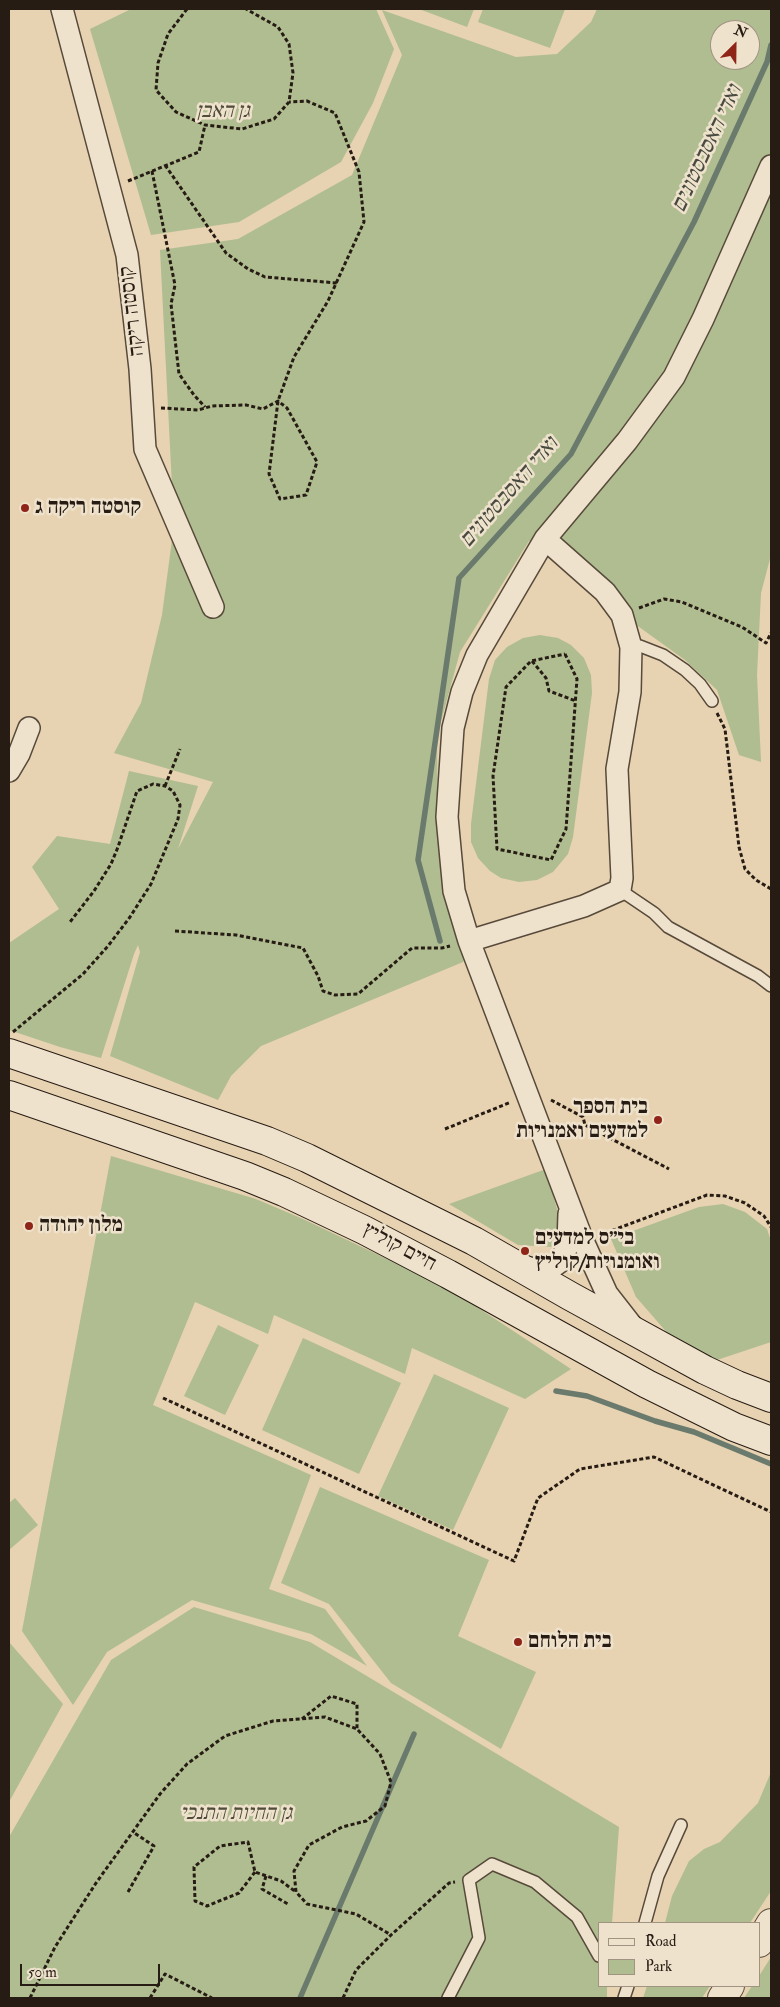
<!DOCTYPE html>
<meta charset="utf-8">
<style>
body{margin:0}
#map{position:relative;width:780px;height:2007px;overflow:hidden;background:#e7d2b1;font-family:"IM FELL Double Pica",serif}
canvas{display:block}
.frame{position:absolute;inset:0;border:10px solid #271c14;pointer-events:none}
.legend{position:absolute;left:598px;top:1922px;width:162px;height:65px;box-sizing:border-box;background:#efe2cc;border:1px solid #9f9382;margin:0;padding:6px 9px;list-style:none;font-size:15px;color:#271c14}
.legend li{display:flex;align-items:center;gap:10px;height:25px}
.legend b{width:25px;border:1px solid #9f9382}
.north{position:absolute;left:710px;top:20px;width:50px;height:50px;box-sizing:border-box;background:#efe2cc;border:1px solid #9f9382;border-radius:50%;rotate:23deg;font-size:14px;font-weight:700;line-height:20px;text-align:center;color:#271c14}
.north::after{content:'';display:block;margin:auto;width:18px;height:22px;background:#8f2418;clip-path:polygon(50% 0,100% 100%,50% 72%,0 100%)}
.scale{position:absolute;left:20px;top:1964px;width:140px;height:22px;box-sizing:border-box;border:2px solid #271c14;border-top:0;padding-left:6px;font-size:15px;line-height:18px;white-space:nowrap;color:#271c14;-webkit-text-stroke:4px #efe2cc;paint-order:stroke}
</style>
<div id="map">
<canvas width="780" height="2007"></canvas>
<div class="frame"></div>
<ul class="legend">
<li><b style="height:6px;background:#efe2cc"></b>Road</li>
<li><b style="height:14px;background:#afbd91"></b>Park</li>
</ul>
<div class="north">N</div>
<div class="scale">50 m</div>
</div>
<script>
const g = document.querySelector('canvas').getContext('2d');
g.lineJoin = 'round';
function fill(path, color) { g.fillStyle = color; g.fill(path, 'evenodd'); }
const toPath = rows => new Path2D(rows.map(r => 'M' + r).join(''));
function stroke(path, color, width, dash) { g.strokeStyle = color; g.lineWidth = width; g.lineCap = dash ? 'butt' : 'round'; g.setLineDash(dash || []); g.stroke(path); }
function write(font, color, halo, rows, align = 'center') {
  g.font = font + ' "IM FELL Double Pica","Frank Ruhl Libre",serif'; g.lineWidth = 5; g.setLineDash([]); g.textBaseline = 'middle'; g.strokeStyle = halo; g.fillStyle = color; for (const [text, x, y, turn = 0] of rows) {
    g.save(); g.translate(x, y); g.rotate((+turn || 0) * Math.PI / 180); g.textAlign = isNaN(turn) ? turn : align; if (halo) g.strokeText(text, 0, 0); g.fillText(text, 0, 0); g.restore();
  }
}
const green = toPath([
 [131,9,376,9,394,49,373,103,341,162,239,222,151,235,90,29],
 [419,9,474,9,467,27],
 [483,9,565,9,550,48,478,22],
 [597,9,771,9,771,555,761,593,757,675,761,762,739,755,717,690,685,660,628,619,529,541,460,652,437,736,438,839,469,941,463,962,261,1046,231,1076,218,1100,110,1056,140,952,138,945,134,954,101,1058,60,1047,9,1030,9,943,59,909,32,867,57,836,110,844,129,771,198,786,178,849,213,782,114,753,141,703,162,615,174,525,160,250,238,239,352,175,402,55,382,10,516,57,557,54,591,22],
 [720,30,750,30,750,60,720,60],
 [540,635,558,638,571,645,584,658,591,675,592,693,573,837,568,854,553,872,537,880,519,882,501,878,490,871,478,858,471,842,471,824,489,679,495,660,507,647,523,638],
 [111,1156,256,1199,303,1219,448,1288,571,1369,525,1399,412,1348,405,1374,274,1315,268,1334,195,1302,153,1405,311,1475,269,1589,325,1609,367,1666,311,1634,192,1600,107,1652,73,1705,22,1631],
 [546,1169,558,1213,558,1231,552,1247,518,1245,449,1204],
 [723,1204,745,1212,767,1229,771,1241,771,1342,711,1362,670,1336,636,1297,611,1239,699,1207],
 [218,1325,259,1345,225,1415,184,1396],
 [303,1338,401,1383,359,1474,262,1430],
 [434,1374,509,1408,453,1530,378,1496],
 [320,1487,489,1560,458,1636,536,1672,501,1749,391,1683,329,1604,281,1583],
 [15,1498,38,1525,9,1550,9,1503],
 [194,1607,310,1642,619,1827,612,1923,599,1923,599,1986,607,1986,607,1998,9,1998,9,1837,111,1660],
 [9,1642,63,1704,9,1802],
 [771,1772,771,1891,750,1923,665,1923,672,1896,689,1861,704,1849,720,1842,758,1803],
 [771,1957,771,1998,744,1998,752,1986,759,1986,759,1976],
 [647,1986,710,1986,702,1998,643,1998]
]);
const stream = toPath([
 [440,941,418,860,459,578,571,454,694,222,767,62,771,45],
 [556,1391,587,1396,655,1421,694,1432,771,1464],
 [300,1998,414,1734]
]);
const path = toPath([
 [187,9,168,34,158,63,156,90,176,112,205,125,242,129,274,119,289,102,293,73,289,44,278,27,246,9],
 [165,165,226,253,248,269,265,277,337,283],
 [152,171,175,285,171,304,179,374,194,395,205,407],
 [128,181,199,152,205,125],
 [161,408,198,410,212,406,246,405,263,409,278,401,287,408,317,462,306,495,280,499,269,474,278,401,294,357,328,301,364,222,359,172,335,113,307,101,289,102],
 [639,608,664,599,682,602,742,627,766,643,771,633],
 [565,654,577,679,566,829,551,860,497,849,493,776,506,687,531,661,565,654],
 [532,661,546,678,549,691,576,701],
 [717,713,725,729,739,847,745,869,756,880,771,889],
 [165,786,180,749],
 [175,931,236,935,303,948,318,976,323,991,335,995,358,994,412,948,442,948,450,946],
 [13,1032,83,974,108,946,130,917,151,884,178,819,180,805,173,791,165,786,153,784,137,791,118,847,111,864,94,891,70,922],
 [551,1100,583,1117,585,1125,669,1169],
 [445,1129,511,1102],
 [600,1235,707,1195,725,1196,745,1203,764,1216,771,1227],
 [163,1398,514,1561,538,1498,580,1469,654,1457,771,1512],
 [302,1719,331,1696,357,1704,357,1729],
 [255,1872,239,1893,207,1906,195,1901,194,1867,220,1846,248,1842,255,1872,281,1881,296,1892],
 [266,1876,262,1889,288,1904],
 [128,1892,154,1846,133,1832],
 [30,1998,55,1947,96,1883,160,1794,187,1764,225,1736,273,1721,325,1717,357,1729,380,1754,391,1782,385,1806,366,1821,342,1827,309,1845,294,1871,296,1892,307,1904,356,1914,391,1935],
 [150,1998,165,1974,212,1998],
 [343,1998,356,1970,391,1935,449,1883,455,1882]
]);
const service = toPath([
 [631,647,640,646,663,655,685,670,700,684,712,701],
 [620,890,654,913,668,927,758,976,771,986],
 [645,1923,658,1876,681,1825],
 [448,1998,479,1938,469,1880,492,1864,535,1882,577,1917,599,1956],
 [624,1998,628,1986]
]);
const minor = toPath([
 [62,9,127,255,140,369,145,449,213,607],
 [9,771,19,754,29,728],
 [469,941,584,906,620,890,622,878,617,769,630,692,631,647,622,615,605,592,545,539],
 [520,1266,535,1269,546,1268,554,1266,561,1261,568,1244,569,1214],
 [632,1326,607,1294,583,1241,469,941,454,891,447,817,453,728,462,692,477,655,545,539,627,441,674,377,703,319,771,166]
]);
const tertiary = toPath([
 [759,1943,771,1923],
 [722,1998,730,1986]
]);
const secondary = toPath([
 [9,1053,267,1141,307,1158,474,1241,570,1296,705,1370,737,1385,771,1398],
 [9,1095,245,1176,284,1192,364,1230,448,1274,647,1384,734,1427,771,1441]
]);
const markers = [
 [25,508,5,"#8f2418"],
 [658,1120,5,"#8f2418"],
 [29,1226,5,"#8f2418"],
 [525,1251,5,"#8f2418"],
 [518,1642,5,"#8f2418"]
];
const parkNames = [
 ["גן האבן",223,112],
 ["גן החיות התנכי",236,1814]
];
const streetNames = [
 ["קוסטה ריקה",133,311,-97],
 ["חיים קוליץ",399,1248,28]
];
const poiNames = [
 ["קוסטה ריקה ג",35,508],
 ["בית הספר",648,1108,"right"],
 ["למדעים ואמנויות",648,1132,"right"],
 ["מלון יהודה",39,1226],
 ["בי״ס למדעים",535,1239],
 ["ואומנויות/קוליץ",535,1263],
 ["בית הלוחם",528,1642]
];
const waterNames = [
 ["ואדי האסבסטונים",708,149,-65],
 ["ואדי האסבסטונים",510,493,-49]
];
fill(green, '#afbd91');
stroke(stream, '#6a7a6d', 5.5);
stroke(service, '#574a3b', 14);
stroke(minor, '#574a3b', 24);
stroke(tertiary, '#574a3b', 30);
stroke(secondary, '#271c14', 30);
stroke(path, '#271c14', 3, [4, 2.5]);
stroke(service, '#efe2cc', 11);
stroke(minor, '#efe2cc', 21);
stroke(tertiary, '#efe2cc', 28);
stroke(secondary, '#efe2cc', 28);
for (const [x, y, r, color] of markers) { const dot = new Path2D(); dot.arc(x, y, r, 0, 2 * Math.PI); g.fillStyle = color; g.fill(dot); stroke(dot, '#efe2cc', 2); }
write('italic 21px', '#504c3a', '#efe2cc', parkNames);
write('21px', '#271c14', '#efe2cc', streetNames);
write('bold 21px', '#271c14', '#efe2cc', poiNames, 'left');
write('italic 22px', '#494b41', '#efe2cc', waterNames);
</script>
